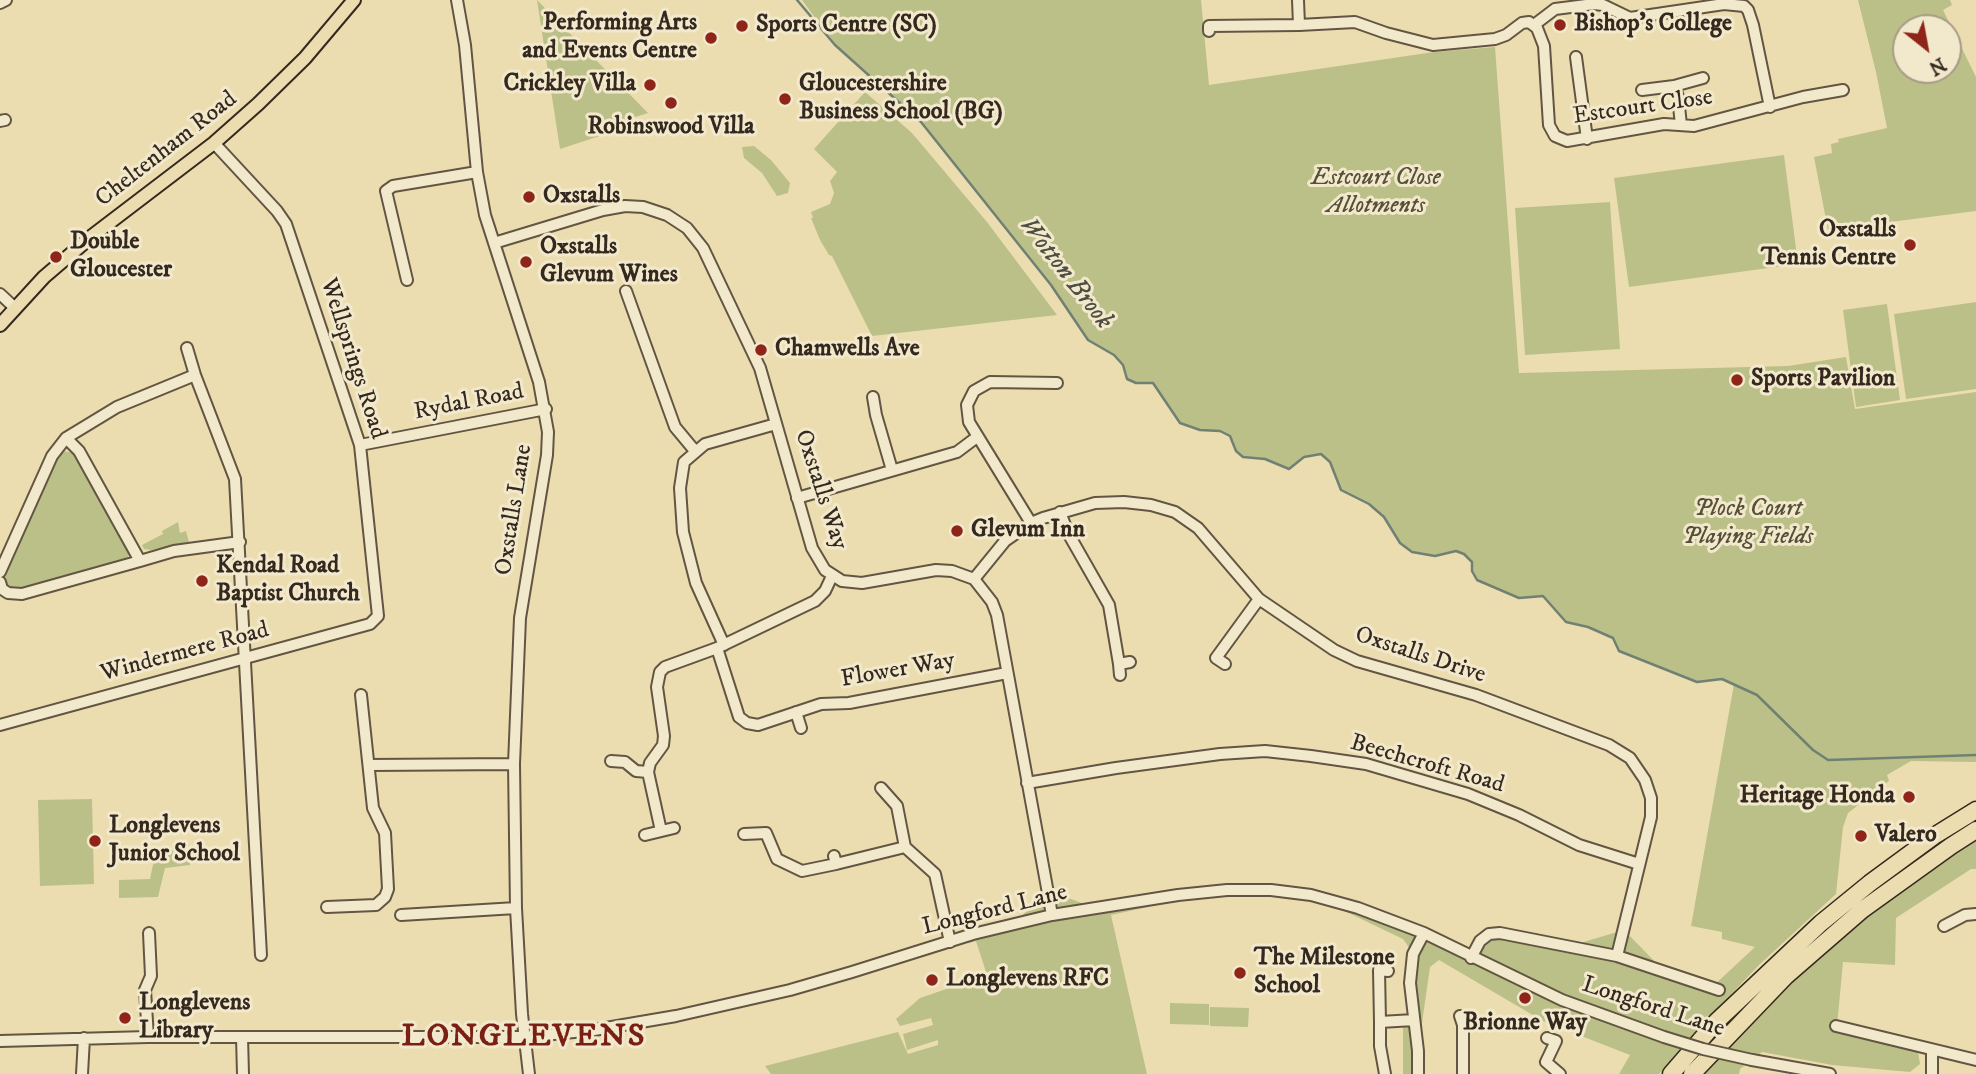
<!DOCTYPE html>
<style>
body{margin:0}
#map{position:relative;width:1976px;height:1074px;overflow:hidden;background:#ebddb0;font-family:"IM FELL DW Pica",serif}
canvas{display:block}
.north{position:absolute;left:1892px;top:14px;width:70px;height:70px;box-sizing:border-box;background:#f2e9cc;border:2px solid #a69c87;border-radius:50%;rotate:149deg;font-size:19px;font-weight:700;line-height:28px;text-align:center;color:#35291f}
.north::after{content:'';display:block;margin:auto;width:24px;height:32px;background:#8f2418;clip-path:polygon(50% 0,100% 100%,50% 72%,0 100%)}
</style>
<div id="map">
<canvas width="1976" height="1074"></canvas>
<div class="north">N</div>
</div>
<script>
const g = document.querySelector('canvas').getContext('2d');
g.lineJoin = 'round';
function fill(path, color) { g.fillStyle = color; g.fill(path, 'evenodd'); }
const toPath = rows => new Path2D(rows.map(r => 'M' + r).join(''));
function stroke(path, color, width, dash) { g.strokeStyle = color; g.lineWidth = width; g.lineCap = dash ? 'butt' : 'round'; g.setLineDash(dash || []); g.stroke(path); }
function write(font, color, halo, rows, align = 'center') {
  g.font = font + ' "IM FELL DW Pica",serif'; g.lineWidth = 6; g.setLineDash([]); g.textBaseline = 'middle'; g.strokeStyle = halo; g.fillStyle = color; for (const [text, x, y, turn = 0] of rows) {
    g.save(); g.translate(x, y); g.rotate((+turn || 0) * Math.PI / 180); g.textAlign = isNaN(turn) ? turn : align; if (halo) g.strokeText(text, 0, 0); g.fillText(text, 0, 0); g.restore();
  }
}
const green = toPath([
 [537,0,648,113,613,124,615,131,560,149],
 [802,0,1201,0,1209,85,1434,52,1495,47,1519,373,1788,366,1846,357,1855,409,1976,392,1976,762,1911,761,1887,775,1889,781,1848,813,1843,827,1836,894,1759,965,1695,1032,1659,1074,1619,1074,1630,1055,1543,1021,1439,960,1430,967,1418,1051,1418,1074,1403,1074,1403,1020,1413,1020,1413,953,1403,939,1311,895,1358,908,1471,957,1489,934,1570,946,1624,930,1663,970,1711,988,1755,947,1722,939,1722,932,1691,926,1734,684,1722,679,1697,682,1619,651,1613,638,1588,627,1566,622,1543,596,1519,598,1477,580,1472,571,1472,562,1464,554,1456,551,1435,556,1412,552,1400,543,1384,517,1369,504,1341,490,1330,462,1321,454,1304,457,1289,469,1265,459,1243,457,1236,451,1230,436,1220,431,1200,430,1180,423,1153,383,1136,383,1127,379,1123,365,1114,355,1088,340,1051,285,921,122,835,45],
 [1858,0,1950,0,1952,5,1943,10,1976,77,1976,211,1828,230,1814,157,1832,153,1831,144,1839,142,1838,139,1887,128,1876,72],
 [1906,28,1948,28,1948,70,1906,70],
 [865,92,912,133,987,222,1057,315,872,336,832,256,829,255,820,240,811,218,813,218,811,212,830,204,834,193,830,181,837,172,814,149],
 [754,146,771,160,790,183,788,193,777,196,762,173,744,158,742,147],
 [1784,155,1798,264,1629,287,1614,178],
 [1610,202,1620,349,1525,355,1515,208],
 [1976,302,1976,389,1906,399,1894,314],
 [1887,304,1900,400,1856,407,1843,310],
 [63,451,74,453,130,550,129,555,125,561,20,591,12,591,4,582,4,571,57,454],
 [178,522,180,533,186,531,189,542,151,550,144,549,142,545,163,534,162,531],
 [92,799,94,884,40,886,38,800],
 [1976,838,1976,869,1971,869,1896,918,1895,965,1843,962,1837,1026,1918,1052,1920,1064,1910,1072,1832,1065,1762,1052,1740,1069,1739,1074,1702,1074,1803,970,1864,918,1930,868],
 [188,842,190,865,165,868,158,897,119,898,119,880,150,879,155,855,161,855,166,859,167,852],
 [1047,890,1095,908,1227,890,1111,915,1147,1074,771,1074,765,1066,898,1032,908,1054,938,1045,938,1040,907,1050,903,1034,933,1025,931,1018,900,1026,896,1019,920,998,987,975,976,941,968,943,950,942,1015,923],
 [1170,1003,1209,1004,1209,1025,1170,1024],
 [1210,1007,1249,1008,1248,1027,1210,1026]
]);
const stream = toPath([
 [797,0,835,45,921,122,1051,285,1088,340,1114,355,1123,365,1127,379,1136,383,1153,383,1180,423,1200,430,1220,431,1230,436,1236,451,1243,457,1265,459,1289,469,1304,457,1321,454,1330,462,1341,490,1369,504,1384,517,1400,543,1412,552,1435,556,1456,551,1464,554,1472,562,1472,571,1477,580,1519,598,1543,596,1566,622,1588,627,1613,638,1619,651,1697,682,1722,679,1757,695,1813,750,1828,760,1976,755]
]);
const minor = toPath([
 [457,0,465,45,477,172,485,215,539,382,548,432,547,455,520,618,514,764,516,908,522,1014,529,1074],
 [1298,0,1299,25],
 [0,3,6,0],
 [1534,25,1555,9,1594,4,1603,5,1630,18,1724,4,1744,6,1748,10,1753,25,1770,107],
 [1209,31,1209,26,1299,25,1355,22,1386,33,1433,45,1495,39,1506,35,1522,23,1529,22,1537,28,1544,46,1549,125,1555,136,1567,141,1664,124,1694,126,1803,97,1843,90],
 [1576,57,1587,139],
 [1674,86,1678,97,1681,125],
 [1642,90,1674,86,1703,78],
 [0,121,5,120],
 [494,243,603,210,625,206,643,207,667,215,687,228,703,248,760,368,812,548,825,570,842,581,862,583,936,570,952,571,974,579,992,602,997,615,1052,915],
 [407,280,386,191,393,186,477,172],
 [626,291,675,427,695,451],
 [0,294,15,308],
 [187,348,195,375,235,479,261,955],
 [873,397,876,415,892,470],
 [66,438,117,407,195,375],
 [360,445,546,409],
 [797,498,957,452,977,437],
 [1060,512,1068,533,1109,605,1119,664],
 [1031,523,969,422,967,405,974,391,990,382,1057,383],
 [140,561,174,551,240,542],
 [0,572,52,456,66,438,79,451,140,561,22,594,8,593,2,589,0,582],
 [974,579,1005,541,1031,523,1043,518,1095,503,1124,502,1151,505,1175,512,1198,528,1259,599,1334,650,1357,661,1476,695,1609,745,1630,758,1645,780,1651,798,1651,817,1617,956],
 [724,645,696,583,683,532,680,488,684,462,705,444,776,424],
 [717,648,739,717,747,723,758,725,821,704,849,703,1007,673],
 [1225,664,1216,658,1259,599],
 [1120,675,1119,664,1130,662],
 [796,712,801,728],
 [0,725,370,624,378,616,360,445,286,224,277,211,214,143],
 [611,761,625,762,636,771,648,772],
 [369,765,514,764],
 [1027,783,1116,768,1220,754,1265,751,1311,756,1366,764,1468,794,1519,815,1579,845,1639,864],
 [881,788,897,806,905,847,935,874,950,942],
 [661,831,648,772,650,763,663,745,664,736,657,687,660,672,665,667,717,648,815,601,825,591,832,576],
 [744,834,766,833,777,859,802,871,836,864],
 [645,835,674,828],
 [834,856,836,864,905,847],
 [327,907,376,905,385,897,388,889,385,833,373,808,361,695],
 [401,915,516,908],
 [1944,926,1965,915,1976,914],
 [1471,958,1480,941,1489,934,1500,933,1617,956,1719,990],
 [1460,1016,1463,1025,1463,1074],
 [1380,1022,1379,970,1388,971],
 [1836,1026,1976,1060],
 [148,1037,145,990,151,976,149,933],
 [242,1037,243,1074],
 [1547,1038,1556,1041,1546,1062,1560,1074],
 [0,1041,148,1037,524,1037,594,1030,676,1016,790,990,852,972,973,934,1052,915,1178,895,1227,890,1271,890,1311,895,1358,908,1424,933,1562,1000,1664,1037],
 [1752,1060,1830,1074],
 [82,1074,84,1038],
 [1385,1074,1380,1046,1380,1022,1414,1020],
 [1418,1074,1418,1051,1410,983,1413,954,1424,933],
 [1932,1074,1932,1051]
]);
const major = toPath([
 [0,325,44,277,92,236,214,143,258,104,305,58,354,0]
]);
const highway = toPath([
 [1671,1074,1717,1021,1821,923,1870,883,1934,836,1976,810],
 [1692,1074,1786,976,1862,910,1951,846,1976,830]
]);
const minorBridge = toPath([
 [1664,1037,1703,1049,1752,1060]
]);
const markers = [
 [1560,25,7,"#8f2418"],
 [742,26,7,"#8f2418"],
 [711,38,7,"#8f2418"],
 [650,85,7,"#8f2418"],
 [785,99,7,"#8f2418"],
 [671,103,7,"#8f2418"],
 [529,197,7,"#8f2418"],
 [1910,245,7,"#8f2418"],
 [56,257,7,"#8f2418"],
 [526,262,7,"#8f2418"],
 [761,350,7,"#8f2418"],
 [1737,380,7,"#8f2418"],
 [957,531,7,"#8f2418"],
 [202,581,7,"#8f2418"],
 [1909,797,7,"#8f2418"],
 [1861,836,7,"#8f2418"],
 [95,841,7,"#8f2418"],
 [1240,973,7,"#8f2418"],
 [932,980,7,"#8f2418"],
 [1525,998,7,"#8f2418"],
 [125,1018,7,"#8f2418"]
];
const poiNames = [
 ["Performing Arts",697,24,"right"],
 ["and Events Centre",697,52,"right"],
 ["Bishop's College",1574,25],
 ["Sports Centre (SC)",756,26],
 ["Crickley Villa",636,85,"right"],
 ["Gloucestershire",799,85],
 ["Business School (BG)",799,113],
 ["Robinswood Villa",671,128,"center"],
 ["Oxstalls",543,197],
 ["Oxstalls",1896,231,"right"],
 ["Tennis Centre",1896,259,"right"],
 ["Double",70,243],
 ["Gloucester",70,271],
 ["Oxstalls",540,248],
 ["Glevum Wines",540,276],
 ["Chamwells Ave",775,350],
 ["Sports Pavilion",1751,380],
 ["Glevum Inn",971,531],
 ["Kendal Road",216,567],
 ["Baptist Church",216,595],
 ["Heritage Honda",1895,797,"right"],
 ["Longlevens",109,827],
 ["Junior School",109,855],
 ["Valero",1875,836],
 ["The Milestone",1254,959],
 ["School",1254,987],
 ["Longlevens RFC",946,980],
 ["Longlevens",139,1004],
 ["Library",139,1032],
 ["Brionne Way",1525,1024,"center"]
];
const streetNames = [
 ["Estcourt Close",1643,108,-8],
 ["Cheltenham Road",167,150,-38],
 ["Wellsprings Road",352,359,72],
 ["Rydal Road",469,403,-11],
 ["Oxstalls Way",820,490,72],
 ["Oxstalls Lane",515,510,-81],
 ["Windermere Road",185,653,-15],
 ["Oxstalls Drive",1420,656,18],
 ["Flower Way",898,671,-10],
 ["Beechcroft Road",1427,765,16],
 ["Longford Lane",995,911,-14],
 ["Longford Lane",1653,1008,18]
];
const parkNames = [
 ["Estcourt Close",1376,179],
 ["Allotments",1376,207],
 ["Plock Court",1748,510],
 ["Playing Fields",1748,538]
];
const waterNames = [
 ["Wotton Brook",1065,274,52]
];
const districtNames = [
 ["LONGLEVENS",524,1038]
];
fill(green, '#bbc088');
stroke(stream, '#708174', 2.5);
stroke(minor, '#625643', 14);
stroke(major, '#35291f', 16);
stroke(highway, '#35291f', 19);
stroke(minor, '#f2e9cc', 10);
stroke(major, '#ebddb0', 12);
stroke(highway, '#ebddb0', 16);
stroke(minorBridge, '#625643', 14, []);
stroke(minorBridge, '#f2e9cc', 10);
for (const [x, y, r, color] of markers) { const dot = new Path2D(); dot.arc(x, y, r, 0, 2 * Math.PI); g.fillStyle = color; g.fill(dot); stroke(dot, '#f2e9cc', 2.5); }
write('bold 24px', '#35291f', '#f2e9cc', poiNames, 'left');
write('24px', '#35291f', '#f2e9cc', streetNames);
write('italic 24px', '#564f39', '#f2e9cc', parkNames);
write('italic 26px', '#4e4e42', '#f2e9cc', waterNames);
g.letterSpacing = '2px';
write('bold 32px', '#7a1f14', '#f2e9cc', districtNames);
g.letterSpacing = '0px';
</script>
